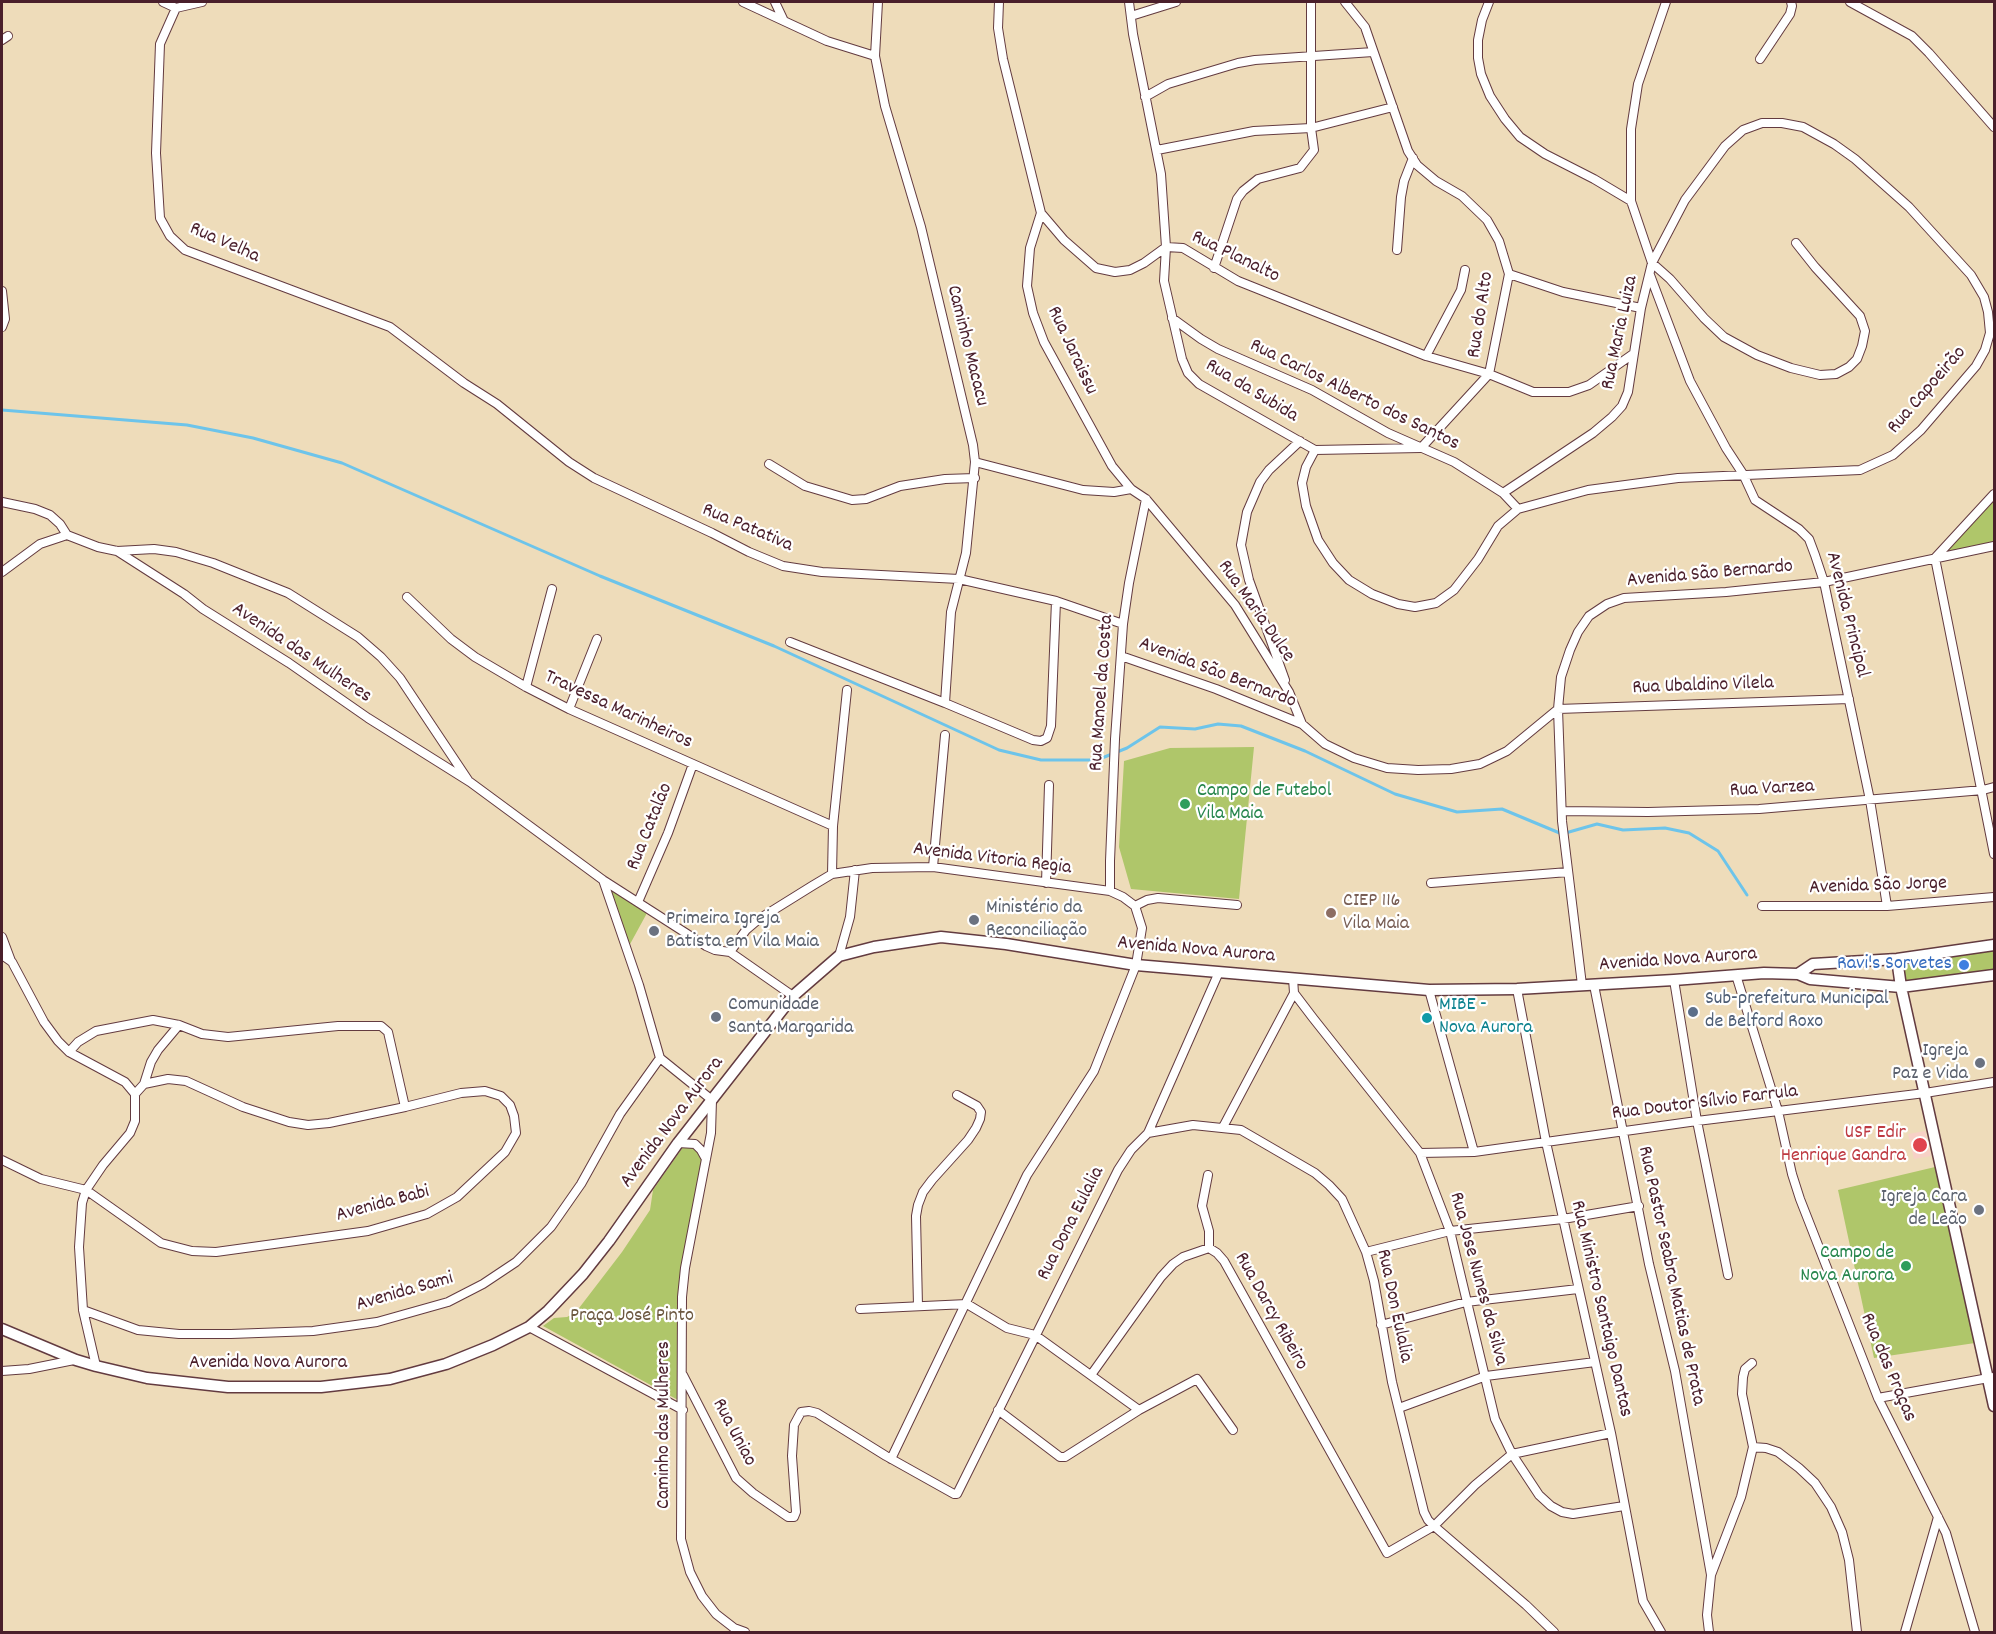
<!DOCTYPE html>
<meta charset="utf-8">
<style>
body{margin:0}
#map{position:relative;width:1996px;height:1634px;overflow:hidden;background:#eedcba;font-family:Dekko,sans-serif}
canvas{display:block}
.frame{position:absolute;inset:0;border:3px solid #4a1f2b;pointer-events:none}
</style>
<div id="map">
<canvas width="1996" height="1634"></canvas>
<div class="frame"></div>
</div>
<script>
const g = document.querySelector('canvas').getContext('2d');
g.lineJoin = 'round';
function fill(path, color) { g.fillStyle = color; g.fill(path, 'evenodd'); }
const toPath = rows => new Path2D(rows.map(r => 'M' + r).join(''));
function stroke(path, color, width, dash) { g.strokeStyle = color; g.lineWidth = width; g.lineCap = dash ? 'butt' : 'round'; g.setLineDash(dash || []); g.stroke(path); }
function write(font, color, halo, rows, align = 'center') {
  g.font = font + ' Dekko,sans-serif'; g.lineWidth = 4.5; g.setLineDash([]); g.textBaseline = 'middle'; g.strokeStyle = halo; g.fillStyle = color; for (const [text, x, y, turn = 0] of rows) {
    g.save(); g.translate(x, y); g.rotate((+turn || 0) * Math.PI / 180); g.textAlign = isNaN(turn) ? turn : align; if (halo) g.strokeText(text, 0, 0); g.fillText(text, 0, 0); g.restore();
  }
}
const built = toPath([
 [1925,1131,1931,1156,1914,1159,1908,1134]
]);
const green = toPath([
 [1994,494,1994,546,1935,558],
 [1254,747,1239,899,1131,889,1119,847,1124,761,1170,748],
 [610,888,647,913,629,946,626,934],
 [1994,945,1994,975,1901,987,1897,959],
 [686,1146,692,1146,699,1153,703,1161,679,1309,678,1400,543,1326,554,1318,567,1317,576,1312,622,1252,650,1210,653,1190,683,1147],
 [1935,1167,1975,1343,1874,1358,1838,1190]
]);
const stream = toPath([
 [2,410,187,425,253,438,342,463,600,576,774,646,999,750,1041,760,1097,760,1127,748,1160,727,1195,729,1218,724,1241,726,1305,751,1395,794,1457,812,1502,809,1562,834,1597,824,1623,830,1665,828,1689,833,1718,851,1747,895]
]);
const minor = toPath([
 [163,2,176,8],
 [743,2,827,41,875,56],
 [775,2,783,19],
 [878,2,875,56,885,106,921,227,973,445,975,462,966,553,951,612,945,703],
 [999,2,998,28,1003,59,1041,213,1064,240,1096,268,1115,272,1130,270,1144,263,1166,247,1183,248,1238,281,1426,356,1489,374,1533,392,1569,392,1589,385,1633,354],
 [1129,2,1133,34,1161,174,1166,247,1164,281,1182,359,1188,373,1199,384,1315,450],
 [1489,2,1482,20,1478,40,1478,58,1481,74,1490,96,1505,119,1520,137,1545,154,1594,179,1631,201],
 [1666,2,1638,84,1631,129,1631,201,1652,263,1670,279,1704,318,1724,337,1757,355,1791,368,1820,375,1836,374,1849,367,1857,359,1862,346,1865,331,1860,316,1815,267,1796,243],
 [1850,2,1912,36,1929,53,1994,127],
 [176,8,160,44,156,153,160,218,170,236,185,250,390,327,464,383,497,404,569,462,594,478,712,533,749,552,783,566,822,572,959,579,1056,601,1123,624],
 [176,8,202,2],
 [1131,16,1176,2],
 [2,40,8,36],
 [1760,59,1790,14,1792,6,1791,2],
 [1145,97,1168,84,1238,63,1255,60,1373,52],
 [1157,150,1254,131,1311,128,1393,107],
 [1041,213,1030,248,1027,286,1033,313,1044,342,1112,466,1131,489,1146,499,1235,605,1289,692,1302,724],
 [1397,250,1401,197,1404,181,1413,158],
 [1214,268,1237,199,1243,191,1258,179,1300,168,1314,150,1311,128,1311,2],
 [1509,274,1563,292,1641,308],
 [1650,275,1690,381,1726,448,1743,474,1755,500,1799,529,1809,539,1815,555,1824,582,1870,800,1887,906],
 [2,291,5,319,2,327],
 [1172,318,1201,339,1218,349,1312,390,1388,433,1454,462,1503,493,1518,509],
 [1426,356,1461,290,1465,270],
 [1315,450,1306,467,1302,483,1306,506,1318,540,1333,563,1349,580,1372,594,1398,604,1415,607,1436,603,1454,590,1478,559,1498,526,1518,509,1588,490,1678,478,1860,470,1893,455,1921,430,1976,366,1985,350,1990,333,1988,312,1984,297,1971,275,1909,207,1855,159,1834,144,1803,127,1782,123,1762,123,1743,130,1725,146,1685,200,1652,263,1641,308,1628,392,1622,406,1612,417,1593,433,1503,493],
 [1315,450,1421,448,1489,374,1509,274,1499,241,1487,220,1462,196,1436,181,1417,165,1408,151,1365,27,1345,2],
 [975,462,1083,490,1114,492,1131,489],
 [769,464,805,486,852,500,866,499,900,486,945,479,975,478],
 [2,502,35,509,50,515,60,524,67,535],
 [117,551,184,594,203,609,289,663,368,718,470,782,603,880,706,946,715,950,730,952,793,996],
 [1935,558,1994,854],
 [1935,558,1994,494],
 [2,572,40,544,67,535,98,547,117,551,154,549,176,552,213,563,288,593,358,637,381,657,400,678,468,780],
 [407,597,451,639,475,657,526,687,569,709,833,826],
 [790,642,945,703,1033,740,1041,741,1047,738,1051,726,1056,601],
 [1121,656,1216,689,1302,724,1325,744,1354,758,1387,768,1418,770,1451,769,1480,764,1507,751,1558,709,1849,699],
 [1285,680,1249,580,1241,545,1247,512,1260,482,1269,470,1300,441],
 [526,687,552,589],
 [569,709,597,639],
 [1562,811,1648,812,1759,809,1983,790,1994,787],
 [933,867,945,735],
 [832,874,833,826,847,690],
 [603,880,639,985,660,1058,712,1100,711,1133,685,1268,682,1297,681,1539,690,1572,702,1596,716,1614,734,1628,745,1632],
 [1046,883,1049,785],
 [1431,883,1568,872],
 [1110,891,1110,861,1115,739,1123,624,1129,583,1146,499],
 [638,902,668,833,693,764],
 [1762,906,1887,906,1994,897],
 [2,937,11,961],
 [730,952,746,930,759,919,812,886,832,874,872,868,933,867,1110,891,1123,897,1135,906,1147,900,1158,898,1237,905],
 [2,955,12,962,44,1022,58,1041,69,1052,125,1082,135,1094,135,1121,130,1133,103,1165,86,1190,82,1203,79,1247,83,1310,96,1366],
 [839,956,850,917,855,870],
 [1736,975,1778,1111,1792,1174,1800,1199,1878,1398,1946,1533,1975,1632],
 [1293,978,1294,993,1313,1018,1420,1153,1450,1231,1495,1419,1512,1454,1539,1495,1551,1506,1562,1512,1573,1514,1624,1506],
 [1674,980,1697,1121,1728,1275],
 [1582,985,1562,821,1558,709,1561,677,1570,650,1578,632,1589,616,1607,604,1624,598,1726,592,1824,582,1994,546],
 [1594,985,1649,1264,1675,1371,1711,1575],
 [1517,989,1546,1142,1611,1433,1643,1601,1661,1632],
 [1429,990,1474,1152],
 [69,1052,78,1042,96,1031,153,1020,179,1025,202,1034,228,1037,338,1026,381,1026,388,1032,405,1107],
 [135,1094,144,1084,151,1062,158,1050,179,1025],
 [1223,1127,1294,993],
 [1148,1133,1193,1125,1241,1130,1315,1173,1329,1185,1342,1199,1366,1252,1374,1281,1392,1382,1424,1512,1428,1520,1434,1526,1526,1605,1554,1632],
 [678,1143,695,1144,701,1150,706,1159],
 [1420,1153,1474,1152,1697,1121,1925,1093,1994,1082],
 [2,1160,41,1179,86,1190,161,1243,192,1251,216,1252,368,1231,427,1214,457,1197,505,1152,516,1133,514,1116,510,1105,501,1096,485,1091,461,1093,405,1107,329,1123,308,1125,289,1122,243,1107,186,1081,168,1079,144,1084],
 [1208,1175,1202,1206,1209,1231,1209,1248],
 [1366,1252,1450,1231,1563,1219,1639,1206],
 [918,1306,916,1216,918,1205,923,1192,932,1180,968,1140,976,1128,980,1119,981,1112,977,1106,957,1095],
 [860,1309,967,1304,1007,1328,1035,1335,1139,1410],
 [83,1310,138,1330,179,1334,231,1334,313,1331,377,1322,448,1302,483,1284,516,1262,551,1227,581,1184,620,1114,660,1058],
 [1381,1325,1466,1302,1578,1289],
 [529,1327,683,1410],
 [2,1371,29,1369,74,1360],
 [683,1375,736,1478,753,1493,788,1517,794,1517,796,1512,792,1456,794,1425,801,1412,809,1411,817,1413,886,1456,954,1494,957,1494,1118,1170,1131,1150,1148,1133,1219,972],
 [1091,1375,1161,1277,1173,1264,1183,1257,1209,1248,1217,1253,1224,1261,1387,1553,1434,1526,1475,1485,1512,1454,1611,1433],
 [1878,1398,1994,1377],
 [1399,1408,1486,1376,1595,1362],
 [998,1410,1060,1457,1065,1457,1139,1410,1197,1379,1233,1430],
 [1753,1447,1766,1448,1778,1452,1799,1468,1815,1483,1831,1507,1842,1532,1849,1560,1857,1632],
 [891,1459,1027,1175,1094,1071,1136,965,1142,928,1135,906],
 [1709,1632,1707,1615,1711,1575,1741,1497,1753,1447,1742,1394,1743,1377,1745,1369,1752,1363],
 [1905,1632,1938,1517]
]);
const tertiary = toPath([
 [1897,959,1901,987,1994,1406],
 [1798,974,1813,964,1897,959,1994,945],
 [2,1329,76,1360,96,1366,147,1378,228,1387,321,1387,390,1379,446,1364,493,1345,529,1327,548,1311,583,1274,609,1241,678,1143,793,996,839,956,874,947,941,937,1006,944,1136,965,1429,990,1517,989,1674,980,1764,973,1798,974,1810,979,1901,987,1994,975]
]);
const markers = [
 [1185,804,6,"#2e9e5b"],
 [1331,913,6,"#8d6e63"],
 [974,920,6,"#6b7280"],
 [654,931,6,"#6b7280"],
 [1964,965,6,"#3f7fe0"],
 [1693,1012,6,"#5c6f8a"],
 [716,1017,6,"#6b7280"],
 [1427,1018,6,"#0f9aa8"],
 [1980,1063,6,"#6b7280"],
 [1920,1145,8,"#e0444e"],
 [1979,1210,6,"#6b7280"],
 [1906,1266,6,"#2e9e5b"]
];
const streetNames = [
 ["Rua Velha",224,244,24],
 ["Rua Planalto",1235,258,26],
 ["Rua do Alto",1482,315,-81],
 ["Rua Maria Luiza",1621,333,-78],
 ["Caminho Macacu",966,346,76],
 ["Rua Jaraissu",1071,351,65],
 ["Rua Capoeirão",1928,391,-49],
 ["Rua da Subida",1251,392,31],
 ["Rua Carlos Alberto dos Santos",1354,396,26],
 ["Rua Patativa",747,529,23],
 ["Avenida São Bernardo",1710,575,-5],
 ["Rua Maria Dulce",1255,612,55],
 ["Avenida Principal",1846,615,76],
 ["Avenida das Mulheres",301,654,34],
 ["Avenida São Bernardo",1217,674,21],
 ["Rua Ubaldino Vilela",1703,687,-2],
 ["Rua Manoel da Costa",1103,693,-86],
 ["Travessa Marinheiros",618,711,25],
 ["Rua Varzea",1772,790,-3],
 ["Rua Catalão",651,827,-68],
 ["Avenida Vitoria Regia",992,860,7],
 ["Avenida São Jorge",1878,887,-2],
 ["Avenida Nova Aurora",1196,951,5],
 ["Avenida Nova Aurora",1678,961,-4],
 ["Rua Doutor Sílvio Farrula",1705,1104,-7],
 ["Avenida Nova Aurora",673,1123,-53],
 ["Avenida Babi",383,1205,-15],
 ["Rua Dona Eulalia",1072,1224,-63],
 ["Rua Pastor Seabra Matias de Prata",1670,1276,78],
 ["Rua Jose Nunes da Silva",1477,1279,75],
 ["Avenida Sami",405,1293,-16],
 ["Rua Don Eulalia",1393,1306,78],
 ["Rua Ministro Santaigo Dantas",1600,1309,77],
 ["Rua Darcy Ribeiro",1270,1312,61],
 ["Avenida Nova Aurora",268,1364],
 ["Rua das Praças",1887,1368,67],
 ["Caminho das Mulheres",665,1425,-90],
 ["Rua Uniao",733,1433,62]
];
const leisureNames = [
 ["Campo de Futebol",1197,792],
 ["Vila Maia",1197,815],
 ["Campo de",1894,1254,"right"],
 ["Nova Aurora",1894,1277,"right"]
];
const educationNames = [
 ["CIEP 116",1343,902],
 ["Vila Maia",1343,925]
];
const worshipNames = [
 ["Ministério da",986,909],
 ["Reconciliação",986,932],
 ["Primeira Igreja",666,920],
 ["Batista em Vila Maia",666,943],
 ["Comunidade",728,1006],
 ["Santa Margarida",728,1029],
 ["Igreja",1968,1052,"right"],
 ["Paz e Vida",1968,1075,"right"],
 ["Igreja Cara",1967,1198,"right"],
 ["de Leão",1967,1221,"right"]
];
const shopNames = [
 ["Ravi's Sorvetes",1952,965]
];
const serviceNames = [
 ["Sub-prefeitura Municipal",1705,1000],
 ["de Belford Roxo",1705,1023]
];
const cultureNames = [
 ["MIBE -",1439,1006],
 ["Nova Aurora",1439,1029]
];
const healthNames = [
 ["USF Edir",1906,1134],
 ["Henrique Gandra",1906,1157]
];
const parkNames = [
 ["Praça José Pinto",632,1317]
];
fill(built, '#f7d1c6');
fill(green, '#afc66a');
stroke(stream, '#6dc4ea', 3);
stroke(minor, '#633b40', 10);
stroke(tertiary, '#633b40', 13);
stroke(minor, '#fff', 8);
stroke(tertiary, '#fff', 10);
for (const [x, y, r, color] of markers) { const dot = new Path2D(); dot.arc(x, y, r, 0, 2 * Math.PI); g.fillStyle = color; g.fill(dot); stroke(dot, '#fff', 2); }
write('20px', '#4a1f2b', '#fff', streetNames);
write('20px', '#27864d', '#fff', leisureNames, 'left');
write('20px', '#785e54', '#fff', educationNames, 'left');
write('20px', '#5b616d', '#fff', worshipNames, 'left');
write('20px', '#366cbe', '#fff', shopNames, 'right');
write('20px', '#4e5e75', '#fff', serviceNames, 'left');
write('20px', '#0d838f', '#fff', cultureNames, 'left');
write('20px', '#be3a42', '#fff', healthNames, 'right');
write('20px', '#6d5941', '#fff', parkNames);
</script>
